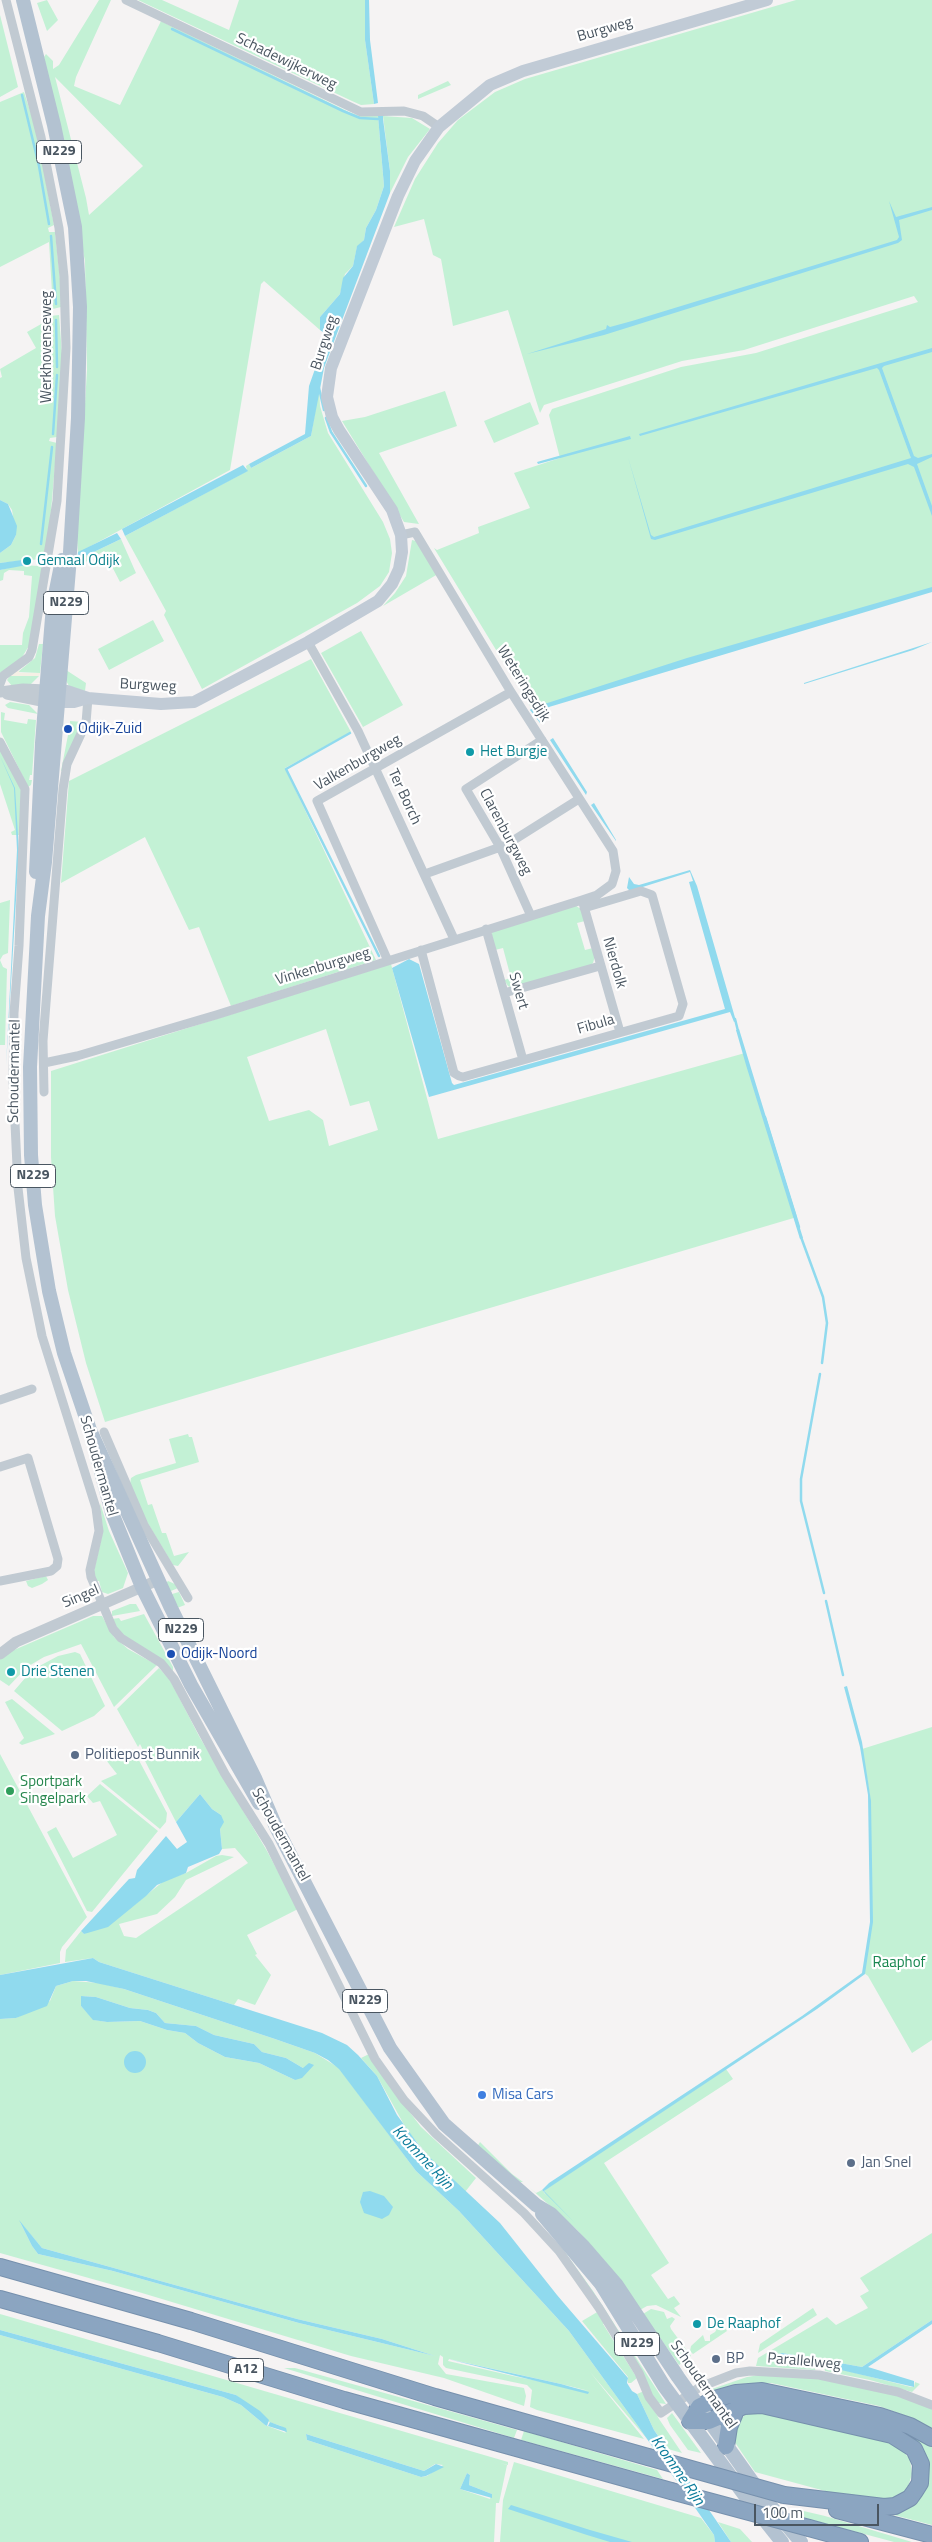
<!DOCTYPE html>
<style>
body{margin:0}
#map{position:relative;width:932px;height:2542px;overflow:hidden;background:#f5f3f3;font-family:"Titillium Web",sans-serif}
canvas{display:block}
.scale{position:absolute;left:754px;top:2504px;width:125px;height:22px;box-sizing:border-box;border:2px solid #4a5661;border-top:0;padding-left:6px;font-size:15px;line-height:18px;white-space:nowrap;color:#4a5661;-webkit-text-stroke:4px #fff;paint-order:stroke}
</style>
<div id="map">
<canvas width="932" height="2542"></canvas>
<div class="scale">100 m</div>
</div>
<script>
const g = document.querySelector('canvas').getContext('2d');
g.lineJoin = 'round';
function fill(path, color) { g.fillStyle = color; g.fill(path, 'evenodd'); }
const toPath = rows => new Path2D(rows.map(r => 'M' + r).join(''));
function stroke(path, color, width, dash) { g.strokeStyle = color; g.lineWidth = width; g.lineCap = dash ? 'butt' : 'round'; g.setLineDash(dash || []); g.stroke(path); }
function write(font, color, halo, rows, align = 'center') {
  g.font = font + ' "Titillium Web",sans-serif'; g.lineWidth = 4.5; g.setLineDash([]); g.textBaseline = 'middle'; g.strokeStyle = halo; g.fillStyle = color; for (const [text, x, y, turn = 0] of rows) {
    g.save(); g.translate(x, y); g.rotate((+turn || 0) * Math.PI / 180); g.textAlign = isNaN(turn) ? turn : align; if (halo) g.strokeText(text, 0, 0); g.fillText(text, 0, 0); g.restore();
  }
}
const green = toPath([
 [47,0,58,20,47,31,37,3],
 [99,0,111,0,76,77,74,86,120,105,161,21,349,112,360,116,378,116,384,186,376,210,366,228,364,240,357,247,353,266,345,274,340,294,320,317,320,330,264,281,261,284,230,470,80,552,78,552,77,539,87,370,85,261,44,57,46,54,53,61,53,69,59,65],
 [55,77,143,166,89,215,86,198],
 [138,0,162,0,229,30,239,0,365,0,365,40,374,104,361,105,352,101],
 [796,0,932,0,932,589,532,709,434,548,437,550,479,533,478,527,530,508,514,473,560,458,549,415,552,409,681,367,756,353,918,302,914,296,744,350,682,361,544,405,540,413,508,310,453,326,441,259,433,255,424,219,394,227,415,179,438,143,458,120,495,92,525,79],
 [0,15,18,87,0,97],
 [448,81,451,85,418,99,418,95],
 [24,92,36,129,54,225,48,228,49,232,55,232,60,279,61,307,53,309,49,242,0,267,0,102],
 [383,116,412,118,430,129,408,157,390,193,390,171],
 [59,315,62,354,57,437,50,438,49,441,57,443,50,522,30,644,21,659,0,673,0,645,22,645,23,633,29,617,32,576,24,575,24,571,9,570,4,573,3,580,0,581,0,570,21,565,39,566,41,559,0,563,0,553,11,545,16,535,12,510,8,504,0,500,0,378,2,377,0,369,36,348,27,332,50,319,50,316],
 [319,388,320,406,328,433,383,522,390,539,392,553,389,572,380,586,357,603,202,689,164,615,166,611,125,536,247,471,246,466,249,464,251,468,311,436],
 [445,391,457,426,379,453,419,524,404,522,342,421,365,417],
 [530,402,539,424,494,443,484,421],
 [121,539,136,573,120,582,104,551,77,567,77,560],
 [412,540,416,541,438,574,383,606,395,593,406,576],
 [153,620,164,641,109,670,98,649],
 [361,631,403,705,363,727,321,653],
 [39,644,43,644,40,673,18,672,35,658],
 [311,659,351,732,285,768,376,960,231,1006,199,927,189,930,145,837,61,883,69,781],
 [66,670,86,683,85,691,69,686,64,677],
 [10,676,39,676,31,684,12,686,7,680],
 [10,702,29,705,38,714,8,708,5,705],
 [1,712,5,713,4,720,27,724,28,719,36,720,32,775,30,775,29,780,32,780,31,785,28,787,1,732],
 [70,721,83,722,63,771,61,771,68,735,70,735],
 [0,749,21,790,23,835,12,835,11,832,15,830,0,784],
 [10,900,8,953,3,955,0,960,3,967,7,969,5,1045,0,1045,0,903],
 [575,905,582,910,585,921,577,923,585,950,593,948,595,956,593,963,589,966,512,988,508,986,504,980,511,978,503,948,495,950,491,931],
 [391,964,438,1139,745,1053,797,1217,105,1422,86,1363,68,1290,55,1216,51,1157,51,1071],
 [326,1029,350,1106,369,1101,378,1130,329,1146,323,1120,309,1110,269,1121,247,1057],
 [188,1434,189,1437,192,1437,199,1462,140,1480,148,1505,152,1504,162,1533,166,1533,174,1556,189,1552,178,1566,173,1565,144,1517,130,1484,131,1478,136,1475,176,1463,169,1439],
 [100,1503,109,1531,128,1573,123,1588,108,1594,102,1592,99,1581,95,1581,94,1571,103,1531],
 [46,1576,48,1580,42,1584,32,1588,28,1586,26,1581],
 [168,1581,175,1584,178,1588,171,1591,172,1594,179,1592,185,1605,177,1608,165,1584],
 [130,1604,136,1604,140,1611,112,1616,112,1611],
 [144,1614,173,1667,173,1671,162,1660,130,1640,118,1631,112,1619,119,1618,121,1621],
 [93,1616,102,1616,114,1637,128,1649,157,1665,114,1707,81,1644,44,1657,27,1667,9,1686,0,1680,0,1656],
 [75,1652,80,1654,105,1706,94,1716,62,1731,14,1691,32,1670,58,1656],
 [159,1668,170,1680,199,1736,267,1851,298,1909,247,1935,257,1954,255,1955,271,1975,255,2005,238,1999,234,2005,99,1962,93,1958,65,1962,66,1950,81,1931,84,1934,133,1906,165,1880,186,1873,216,1856,222,1855,234,1857,186,1880,175,1897,157,1914,119,1924,124,1936,136,1938,248,1863,235,1848,222,1849,220,1829,221,1815,212,1809,200,1794,176,1822,142,1755,142,1748,140,1744,138,1747,117,1709],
 [12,1699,55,1734,22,1745,19,1743,24,1738,5,1702],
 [932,1727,932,2040,912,2053,868,1976,864,1973,871,1918,870,1796,862,1749],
 [134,1751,167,1813,166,1822,160,1829,101,1781,117,1774,106,1760],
 [0,1754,87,1917,62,1947,60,1952,60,1963,0,1975],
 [100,1784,158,1831,92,1912,87,1911,47,1832,56,1827,73,1858,117,1835,100,1801,93,1803,87,1796],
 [73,1981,99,1983,124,1989,275,2039,315,2053,339,2068,416,2171,459,2211,569,2331,649,2441,590,2372,644,2439,537,2410,530,2407,532,2390,527,2385,446,2368,443,2365,443,2357,440,2355,438,2364,446,2374,524,2388,526,2396,524,2406,444,2378,351,2356,142,2293,0,2253,0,2019,16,2018,50,2001,56,1986],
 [81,1996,96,1997,130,2008,148,2010,156,2013,165,2023,196,2026,214,2035,254,2044,262,2052,286,2058,303,2068,295,2080,259,2063,225,2057,198,2043,185,2033,167,2030,140,2021,107,2022,94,2020,81,2006],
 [20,2222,42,2248,297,2319,382,2339,435,2356,299,2323,113,2271,38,2254,32,2246],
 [449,2359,561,2384,589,2391,513,2376,448,2361],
 [371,2053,402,2102,421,2127,476,2178,465,2192,435,2164,407,2130,377,2076,361,2058],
 [726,2069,733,2079,604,2163,669,2263,651,2275,668,2299,674,2296,680,2304,674,2308,681,2317,656,2305,647,2306,640,2310,606,2263,577,2230,530,2188,536,2193,542,2190,546,2195,544,2191,546,2189,589,2160],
 [480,2142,512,2174,523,2182,520,2182,477,2147],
 [932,2233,932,2320,862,2367,829,2361,828,2366,911,2387,914,2387,915,2382,920,2384,912,2392,870,2380,825,2371,823,2362,819,2361,815,2370,756,2366,758,2358,827,2317,836,2325,868,2308,860,2296,869,2291,860,2278],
 [782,2353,811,2358,813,2364,780,2360],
 [562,2248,593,2291,666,2404,657,2403],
 [813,2308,817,2315,758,2353,760,2344],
 [651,2309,664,2312,667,2319,672,2317,675,2319,670,2326,671,2329,691,2356,679,2365,643,2314],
 [599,2311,605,2323,603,2324,637,2378,631,2383,628,2383,628,2377,582,2321],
 [0,2314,508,2462,508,2465,500,2463,507,2465,499,2503,496,2503,494,2542,0,2542,0,2335,223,2397,241,2405,265,2425,286,2433,281,2426,269,2422,236,2395,0,2330],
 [306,2434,424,2471,435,2464,443,2465,427,2476,421,2477,307,2440],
 [467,2473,470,2475,469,2485,492,2494,490,2499,460,2489],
 [721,2322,727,2331,693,2354,690,2351,691,2346,703,2335,705,2341,710,2341,710,2335,715,2332],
 [284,2368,295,2368,517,2430,514,2438],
 [766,2374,823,2379,887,2392,932,2409,932,2430,915,2419,879,2406,771,2383,734,2384,710,2393,703,2392,747,2377],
 [644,2391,659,2419,682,2453,668,2449,654,2430,637,2394],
 [749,2399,896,2425,932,2443,932,2525,890,2514,907,2507,921,2450],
 [758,2412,887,2441,901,2449,910,2459,912,2474,908,2487,903,2494,889,2501,851,2498,755,2472,734,2441,735,2425,747,2413],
 [672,2413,701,2453,688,2450,670,2425,667,2418],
 [524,2431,657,2470,663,2479,521,2440],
 [514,2462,701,2518,714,2535,715,2542,500,2542,503,2500],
 [795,2509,825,2516,912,2542,894,2542,801,2517],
 [718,2522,740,2529,752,2542,731,2542]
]);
const sand = toPath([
 [18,670,20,673,40,673,39,676,10,676]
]);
const water = toPath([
 [365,0,369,0,370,40,378,103,374,104,365,40],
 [378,116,383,116,383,119,390,171,390,193,324,368,311,436,251,468,249,464,305,434,309,386,327,335,320,330,320,317,340,294,343,278,353,266,357,246,364,240,366,228,376,210,384,186],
 [889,201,896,217,932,207,932,210,899,220,902,240,898,243,604,335,527,354,606,329,607,325,610,327,632,321,897,240,899,237],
 [932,348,932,352,884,366,882,368,914,456,918,458,932,454,932,457,917,464,932,506,932,516,914,467,908,464,655,540,651,539,628,457,651,535,654,537,911,458,879,370,877,368,640,436,639,434],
 [630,436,631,439,538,464,537,462],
 [243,465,248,471,125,536,122,529],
 [0,500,8,504,17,526,16,535,11,545,0,553],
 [117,533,121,539,77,560,78,552],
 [22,560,27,565,0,570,0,563],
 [932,587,932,592,549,707,538,712,542,720,540,723,530,710,532,708,687,658],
 [932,642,913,650,804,684,804,683],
 [553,738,587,792,586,795,550,740],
 [0,756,15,788,19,850,6,1067,17,850,14,788],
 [594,803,616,840,616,841,591,805],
 [690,870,697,886,736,1021,734,1022,730,1012,429,1097,392,968,409,959,419,964,452,1083,454,1085,725,1009,689,882,693,881,690,872,630,891,627,888,629,877,634,884,639,885],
 [739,1029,803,1238,800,1239,746,1065,736,1030],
 [847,1686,862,1742,871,1801,873,1922,865,1974,817,2009,544,2191,575,2223,542,2190,549,2183,802,2016,862,1973,870,1922,868,1795,860,1747,844,1687],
 [200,1794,212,1809,221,1815,224,1822,220,1829,222,1849,219,1854,188,1867,186,1873,157,1885,146,1896,108,1927,84,1934,81,1931,129,1879,135,1878,137,1870,166,1836,177,1849,187,1842,176,1822],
 [93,1958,99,1962,322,2033,347,2045,358,2055,377,2076,397,2115,424,2152,500,2223,557,2295,628,2378,627,2383,632,2391,637,2394,654,2430,731,2542,715,2542,714,2535,638,2426,569,2331,459,2211,416,2171,339,2069,328,2060,315,2053,275,2039,124,1989,86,1981,73,1981,56,1986,47,2006,16,2018,0,2019,0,1975],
 [81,1996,96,1997,130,2008,148,2010,156,2013,165,2023,196,2026,214,2035,254,2044,262,2052,286,2058,303,2068,309,2063,314,2065,302,2078,295,2080,259,2063,225,2057,198,2043,185,2033,167,2030,140,2021,107,2022,93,2020,81,2006],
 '124 2062a11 11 0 1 1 22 0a11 11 0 1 1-22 0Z',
 [370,2191,384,2196,393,2207,389,2215,382,2219,364,2213,360,2202,363,2192],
 [19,2220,42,2248,297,2319,382,2339,435,2356,299,2323,113,2271,38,2254,32,2246],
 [932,2320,932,2324,868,2367,914,2381,914,2387,828,2367,829,2361,862,2367],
 [0,2330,236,2395,260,2411,269,2420,267,2426,265,2425,241,2405,223,2397,0,2335],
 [782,2353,811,2358,814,2360,813,2364,780,2360,779,2354],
 [448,2359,561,2384,589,2392,588,2394],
 [270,2422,286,2428,287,2432,268,2426],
 [306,2434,424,2471,436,2464,444,2467,426,2476,421,2477,307,2440],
 [467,2473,470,2475,469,2485,492,2494,492,2498,460,2489],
 [511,2505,590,2530,632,2542,610,2542,587,2535,508,2509]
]);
const stream = toPath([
 [172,29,343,111,360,118,378,119],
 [22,95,39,166,49,224],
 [51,236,56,304],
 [56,320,57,367],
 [319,388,324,410],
 [326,418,331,432,366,486],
 [53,434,57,375],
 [41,544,52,447],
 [350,733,286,769,379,956],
 [735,1019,738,1031],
 [765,1117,799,1227],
 [801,1237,823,1297,827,1323,822,1363],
 [820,1374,801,1479,801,1501,824,1593],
 [826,1601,843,1675]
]);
const minor = toPath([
 [126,0,361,112,404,111,423,116,439,127],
 [308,642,358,731,454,939],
 [0,684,3,676,29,657,32,650,57,501,66,348,64,277,59,228,41,137,6,0],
 [0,742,25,789,19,946,14,1013,13,1080,18,1188,26,1258,42,1336,96,1508,99,1531,90,1570,91,1577,113,1629,121,1638,161,1663,174,1679,225,1774,269,1844,375,2059,404,2100,436,2134,524,2213,559,2251,599,2308,639,2373,649,2397,661,2413,700,2387,736,2373,750,2371,819,2375,898,2392,932,2405],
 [425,874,506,845,579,799],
 [583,903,620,1032],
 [531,916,500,847,466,789,542,740],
 [486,929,523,1060],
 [421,950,454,1073,459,1076,463,1077,679,1016,683,1004,652,895,641,891,584,908],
 [388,961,317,801,511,692],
 [504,993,600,966],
 [44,1063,77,1056,216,1015,582,900,597,895,612,884,616,871,613,851,511,692,415,532,401,535],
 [44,1092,43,1041,63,789,67,764,86,723,88,698],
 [0,1400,32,1389],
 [104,1432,144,1525,188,1598],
 [0,1467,28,1458,58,1559,57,1566,51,1571,0,1581]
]);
const tertiary = toPath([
 [0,692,23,689,47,690],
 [7,694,46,702],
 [0,1654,16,1642,158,1580]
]);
const secondary = toPath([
 [49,690,67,691,88,698,111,700,161,704,194,702,308,642,378,601,392,584,399,569,402,552,401,535,392,510,339,430,332,417,327,397,331,368,398,196,415,161,439,127,490,85,523,71,767,0],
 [48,702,74,702,88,698]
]);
const primary = toPath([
 [23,0,54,125,75,227,80,307,78,418,69,569,45,862,38,916,30,1067,31,1155,35,1205,49,1291,64,1353,90,1430,171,1608,255,1778,276,1827,390,2048,444,2124,536,2205,551,2214,584,2247,616,2284,678,2377,764,2498,801,2542],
 [36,872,42,743,53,605,62,560],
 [97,1457,112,1513,142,1587,191,1685,259,1803],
 [542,2214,601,2284,664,2386,746,2497,782,2542]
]);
const motorway = toPath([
 [0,2267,191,2321,435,2397,648,2457],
 [0,2299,158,2343,344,2400,671,2491],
 [690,2421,709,2421,744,2406,762,2405,892,2435,914,2449,921,2464,920,2483,915,2491,910,2498,895,2506,884,2507,784,2495],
 [690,2421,699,2407,715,2399,736,2393,762,2391,880,2416,910,2426,932,2438],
 [726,2446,729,2427,737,2408],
 [837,2510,932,2535],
 [809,2528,860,2542]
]);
const motorwayBridge = toPath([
 [648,2457,784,2495],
 [671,2491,809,2528]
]);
const markers = [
 [27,561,5,"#0f9aa8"],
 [68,729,5,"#1a4fb4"],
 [470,752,5,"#0f9aa8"],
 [171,1654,5,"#1a4fb4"],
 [11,1672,5,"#0f9aa8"],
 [75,1755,5,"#5c6f8a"],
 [10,1791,5,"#2e9e5b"],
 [482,2095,5,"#3f7fe0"],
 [851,2163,5,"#5c6f8a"],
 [697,2324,5,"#0f9aa8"],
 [716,2359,5,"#5c6f8a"]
];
const shields = [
 [59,152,45],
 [66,603,45],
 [33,1176,45],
 [181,1630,45],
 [365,2001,45],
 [637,2344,45],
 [246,2370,35]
];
const shieldNames = [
 ["N229",59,152],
 ["N229",66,603],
 ["N229",33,1176],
 ["N229",181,1630],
 ["N229",365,2001],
 ["N229",637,2344],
 ["A12",246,2370]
];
const streetNames = [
 ["Burgweg",605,30,-16],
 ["Schadewijkerweg",286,62,26],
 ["Burgweg",325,343,-72],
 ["Werkhovenseweg",47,347,-90],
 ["Weteringsdijk",523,684,58],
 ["Burgweg",148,686,3],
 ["Valkenburgweg",358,763,-30],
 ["Ter Borch",404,797,65],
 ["Clarenburgweg",505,832,62],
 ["Nierdolk",614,963,74],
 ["Vinkenburgweg",323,967,-17],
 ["Swert",518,991,74],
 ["Fibula",596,1025,-16],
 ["Schoudermantel",15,1071,-89],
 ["Schoudermantel",98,1466,74],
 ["Singel",81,1597,-23],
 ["Schoudermantel",280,1835,61],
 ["Parallelweg",804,2362,5],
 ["Schoudermantel",703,2385,55]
];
const cultureNames = [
 ["Gemaal Odijk",37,561],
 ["Het Burgje",480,752],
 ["Drie Stenen",21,1672],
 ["De Raaphof",707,2324]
];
const transitNames = [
 ["Odijk-Zuid",78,729],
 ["Odijk-Noord",181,1654]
];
const serviceNames = [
 ["Politiepost Bunnik",85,1755],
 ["Jan Snel",861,2163],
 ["BP",726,2359]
];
const leisureNames = [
 ["Sportpark",20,1782],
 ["Singelpark",20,1799]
];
const parkNames = [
 ["Raaphof",899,1963]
];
const shopNames = [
 ["Misa Cars",492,2095]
];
const waterNames = [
 ["Kromme Rijn",422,2158,47],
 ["Kromme Rijn",677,2471,55]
];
fill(green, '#c3f1d5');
fill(sand, '#f5f0e5');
fill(water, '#90daee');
stroke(stream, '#90daee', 2.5);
stroke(motorway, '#7690ad', 18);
stroke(minor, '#c1cad2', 9);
stroke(tertiary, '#c1cad2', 11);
stroke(secondary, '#c1cbd6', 12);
stroke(primary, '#b3c2d1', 14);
stroke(motorway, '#8ba5c1', 16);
stroke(motorwayBridge, '#7690ad', 18, []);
stroke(motorwayBridge, '#8ba5c1', 16);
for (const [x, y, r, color] of markers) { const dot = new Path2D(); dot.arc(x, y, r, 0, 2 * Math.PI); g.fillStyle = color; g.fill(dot); stroke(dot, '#fff', 2); }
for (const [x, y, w] of shields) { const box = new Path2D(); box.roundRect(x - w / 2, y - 11.5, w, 23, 4); g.fillStyle = '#fff'; g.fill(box); stroke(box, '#4a5661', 1); }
write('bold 14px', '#4a5661', null, shieldNames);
write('15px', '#4a5661', '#fff', streetNames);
write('15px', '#0d838f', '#fff', cultureNames, 'left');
write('15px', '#164399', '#fff', transitNames, 'left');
write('15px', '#4e5e75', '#fff', serviceNames, 'left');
write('15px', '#27864d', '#fff', leisureNames, 'left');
write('15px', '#17864f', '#fff', parkNames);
write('15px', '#366cbe', '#fff', shopNames, 'left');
write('italic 16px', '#0c7c9b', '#fff', waterNames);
</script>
